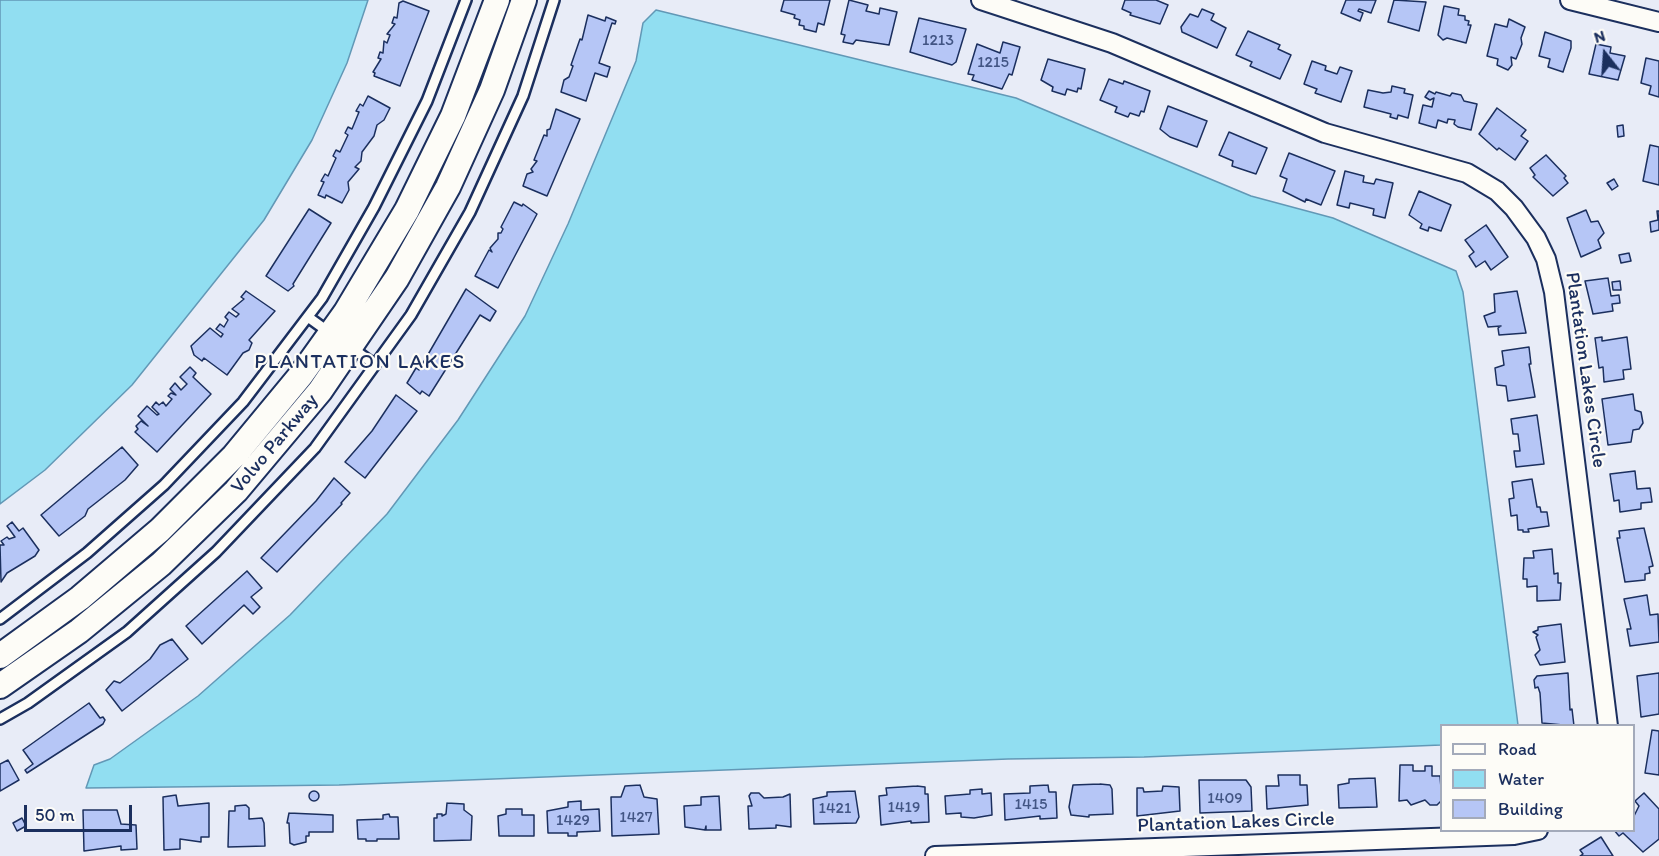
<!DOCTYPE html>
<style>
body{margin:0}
#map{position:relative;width:1659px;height:856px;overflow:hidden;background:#e8ecf7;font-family:Itim,sans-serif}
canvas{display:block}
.legend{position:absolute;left:1440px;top:724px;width:195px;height:108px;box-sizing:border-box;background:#fdfcf7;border:2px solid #a3aaba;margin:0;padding:8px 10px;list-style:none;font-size:18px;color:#1b2f5e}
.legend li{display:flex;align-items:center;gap:12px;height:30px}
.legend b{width:30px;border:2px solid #a3aaba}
.north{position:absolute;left:1575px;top:24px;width:60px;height:60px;-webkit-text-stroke:4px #fdfcf7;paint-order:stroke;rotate:343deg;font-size:16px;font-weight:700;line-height:24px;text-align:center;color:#1b2f5e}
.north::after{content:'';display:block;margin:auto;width:21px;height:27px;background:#1b2f5e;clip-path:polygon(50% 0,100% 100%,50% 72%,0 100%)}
.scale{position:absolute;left:24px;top:805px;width:108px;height:27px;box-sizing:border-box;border:3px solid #1b2f5e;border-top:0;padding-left:8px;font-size:18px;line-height:21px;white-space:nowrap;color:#1b2f5e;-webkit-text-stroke:4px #fdfcf7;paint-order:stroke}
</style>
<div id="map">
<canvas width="1659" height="856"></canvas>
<ul class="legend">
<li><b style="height:8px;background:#fdfcf7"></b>Road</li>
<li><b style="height:16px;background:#91def1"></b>Water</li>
<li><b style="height:16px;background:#b6c6f6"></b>Building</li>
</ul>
<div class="north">N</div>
<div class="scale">50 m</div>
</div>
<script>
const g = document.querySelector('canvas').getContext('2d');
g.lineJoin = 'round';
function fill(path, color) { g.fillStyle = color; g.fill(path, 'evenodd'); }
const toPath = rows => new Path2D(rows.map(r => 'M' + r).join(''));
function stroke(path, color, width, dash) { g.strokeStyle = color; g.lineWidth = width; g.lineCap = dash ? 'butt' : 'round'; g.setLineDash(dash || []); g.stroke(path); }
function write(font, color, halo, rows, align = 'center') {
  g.font = font + ' Itim,sans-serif'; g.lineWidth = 4.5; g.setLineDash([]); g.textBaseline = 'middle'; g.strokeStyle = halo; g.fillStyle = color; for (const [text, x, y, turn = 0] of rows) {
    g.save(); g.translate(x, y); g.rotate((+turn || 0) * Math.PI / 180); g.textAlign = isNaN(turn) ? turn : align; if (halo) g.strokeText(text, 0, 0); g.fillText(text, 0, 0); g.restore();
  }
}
const water = toPath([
 [0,0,368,0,347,63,312,140,264,220,132,385,45,470,0,504,0,0],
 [656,10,1016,98,1251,196,1333,218,1456,271,1463,292,1518,725,1442,726,1441,745,1144,757,1008,759,339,785,86,788,94,765,110,759,198,696,290,615,387,514,458,420,525,316,568,224,636,61,643,23,656,10]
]);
const building = toPath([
 [784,0,830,0,824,25,818,23,816,32,804,29,804,26,799,25,800,20,794,18,795,15,781,11,784,0],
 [849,0,868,5,866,11,879,14,880,8,897,12,889,45,856,40,853,44,843,42,845,35,841,34,849,0],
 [1125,0,1156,0,1168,5,1160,24,1130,15,1131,13,1122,9,1125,0],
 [1376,0,1371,13,1359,9,1358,11,1363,13,1360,21,1341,13,1346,0,1376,0],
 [1394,0,1426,2,1419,31,1388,22,1394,0],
 [403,1,429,11,400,86,374,76,375,73,373,72,381,59,378,58,380,52,383,53,384,41,387,43,390,35,387,34,395,24,392,23,394,17,397,18,399,3,403,1],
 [1444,6,1459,9,1458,15,1465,16,1465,20,1469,21,1468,25,1471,25,1466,43,1447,38,1443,40,1438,35,1444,6],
 [1202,9,1214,14,1211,20,1226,28,1217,48,1182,32,1181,27,1190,14,1198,17,1202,9],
 [588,15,605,21,606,17,616,21,615,24,612,23,599,63,610,67,607,77,595,73,586,101,561,92,564,80,569,77,573,66,571,65,580,39,582,40,588,15],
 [919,18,966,29,956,62,952,65,910,52,919,18],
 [1509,19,1525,27,1521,38,1522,44,1516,59,1511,57,1512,65,1508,70,1497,65,1498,59,1487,56,1495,24,1507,27,1509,19],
 [1248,31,1280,45,1278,49,1291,55,1280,79,1250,66,1252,62,1236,55,1248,31],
 [1545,32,1571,41,1571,48,1563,72,1548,67,1550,59,1539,56,1545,32],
 [1003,42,1020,47,1012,75,1009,74,1002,89,972,80,974,75,968,74,977,44,1000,53,1003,42],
 [1596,44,1611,47,1610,53,1625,56,1618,80,1589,74,1596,44],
 [1646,58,1659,61,1659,97,1649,94,1651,86,1641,83,1646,58],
 [1048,59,1085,69,1081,89,1078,88,1077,92,1067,89,1065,95,1052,91,1053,87,1041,80,1048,59],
 [1312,61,1326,66,1325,70,1337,74,1340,67,1352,71,1341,102,1315,93,1317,89,1304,84,1312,61],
 [1109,79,1123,84,1124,81,1150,91,1144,112,1141,111,1139,116,1130,113,1128,117,1115,112,1117,107,1100,100,1109,79],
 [1392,86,1405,89,1404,93,1413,95,1408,118,1398,115,1397,119,1390,117,1391,114,1364,107,1368,90,1383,93,1391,92,1392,86],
 [1429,91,1435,94,1436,92,1450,96,1452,93,1461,95,1464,101,1477,104,1471,130,1458,127,1454,124,1455,120,1448,119,1447,123,1438,120,1436,128,1419,123,1423,105,1432,107,1434,98,1430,100,1425,97,1429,91],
 [368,96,390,108,384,120,377,125,374,136,362,152,361,161,355,167,359,169,348,182,349,190,342,203,326,195,325,198,318,195,324,182,321,181,325,174,328,176,336,158,333,156,336,150,340,152,348,135,345,133,348,127,352,129,359,112,356,111,360,104,363,106,368,96],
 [1168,106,1207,121,1197,147,1170,137,1160,129,1168,106],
 [1497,108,1526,130,1521,136,1528,141,1515,160,1499,148,1497,150,1479,134,1497,108],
 [556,109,580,119,547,196,523,186,527,174,533,172,531,169,537,161,534,160,544,135,547,136,547,130,550,129,556,109],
 [1623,125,1624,136,1618,137,1617,126,1623,125],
 [1229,132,1267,148,1256,174,1232,166,1233,161,1219,155,1229,132],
 [1650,145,1659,147,1659,185,1643,181,1650,145],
 [1289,153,1335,171,1321,205,1306,199,1305,202,1283,191,1287,179,1280,176,1289,153],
 [1546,155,1566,176,1564,178,1568,183,1553,196,1533,177,1535,175,1530,168,1546,155],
 [1345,171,1364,176,1363,182,1374,184,1376,179,1393,183,1385,218,1373,215,1374,209,1350,203,1349,208,1337,205,1345,171],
 [1614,179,1618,186,1612,190,1607,183,1614,179],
 [1419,191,1451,205,1441,231,1429,227,1428,231,1420,228,1422,224,1409,215,1419,191],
 [514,202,522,206,523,204,537,214,498,288,475,276,489,250,492,252,490,248,498,239,498,233,501,233,503,229,501,227,514,202],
 [309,209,331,223,293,284,294,286,288,291,266,276,309,209],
 [1586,210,1591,222,1598,221,1604,233,1598,240,1601,248,1581,257,1567,218,1586,210],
 [1657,211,1659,211,1659,230,1651,232,1650,222,1658,220,1657,211],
 [1486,225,1508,257,1491,270,1485,261,1476,267,1469,256,1474,252,1465,240,1486,225],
 [1629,253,1631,261,1621,263,1619,255,1629,253],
 [1608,278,1611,296,1619,295,1620,303,1612,304,1613,311,1593,314,1585,281,1608,278],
 [1620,281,1621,290,1613,290,1612,282,1620,281],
 [466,289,496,311,490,321,480,315,429,396,422,391,420,394,407,383,416,368,419,370,466,289],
 [246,291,275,311,249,340,252,343,249,350,243,353,227,375,204,358,202,361,194,355,191,346,210,328,221,337,223,334,216,329,220,324,224,327,228,320,225,317,229,312,236,317,239,314,232,309,244,299,241,297,246,291],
 [1517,291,1526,333,1499,335,1498,328,1501,326,1488,327,1484,316,1495,312,1494,294,1517,291],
 [1602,337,1602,341,1627,337,1631,369,1623,370,1624,379,1604,382,1603,367,1599,368,1595,338,1602,337],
 [1529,347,1531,364,1529,364,1535,397,1508,401,1506,386,1497,385,1495,368,1504,365,1502,351,1529,347],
 [190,367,196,373,193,377,211,394,157,452,135,432,138,429,136,426,141,421,148,426,138,416,147,406,157,415,159,414,152,407,156,402,159,405,163,402,166,406,172,399,168,396,171,393,176,395,170,389,175,383,181,390,187,384,180,377,190,367],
 [1633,394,1635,410,1641,412,1643,423,1639,429,1633,430,1631,442,1608,445,1602,399,1633,394],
 [396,395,417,411,365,478,345,462,372,431,396,395],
 [1537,415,1544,464,1516,467,1514,451,1520,451,1518,434,1513,434,1511,419,1537,415],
 [122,447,138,465,125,480,88,509,85,516,59,536,41,515,122,447],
 [1635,471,1637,489,1650,488,1652,502,1641,503,1641,509,1620,512,1619,500,1614,501,1610,474,1635,471],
 [334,478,350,493,341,503,342,504,277,572,261,558,316,501,334,478],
 [1532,479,1537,507,1540,507,1541,512,1547,512,1549,526,1528,529,1529,532,1523,532,1523,530,1518,530,1517,515,1511,516,1509,499,1514,498,1512,482,1532,479],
 [12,522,19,531,23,528,39,550,35,556,7,573,1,582,0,545,4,545,1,541,7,537,9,539,15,537,7,526,12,522],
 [1644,528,1653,566,1649,567,1650,573,1645,574,1645,580,1625,582,1617,538,1620,538,1619,531,1644,528],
 [1552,549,1554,574,1558,573,1558,583,1561,583,1560,600,1537,601,1537,586,1527,587,1527,579,1523,579,1524,558,1534,558,1533,551,1552,549],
 [247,571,262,588,251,597,260,607,253,614,244,605,202,644,186,626,247,571],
 [1647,595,1650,615,1658,614,1659,642,1630,646,1627,629,1631,629,1624,599,1647,595],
 [1561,624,1565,662,1540,665,1535,655,1540,650,1536,637,1538,635,1533,632,1538,630,1538,627,1561,624],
 [172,639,188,659,122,711,106,690,114,681,120,683,129,676,150,659,160,645,172,639],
 [1568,673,1570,710,1572,709,1574,726,1542,723,1540,693,1538,687,1535,688,1534,680,1537,676,1568,673],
 [1659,673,1659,714,1641,717,1637,676,1659,673],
 [89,703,100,718,103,717,105,720,103,724,27,773,25,770,33,764,23,750,89,703],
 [1652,730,1659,731,1659,775,1645,773,1652,730],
 [8,760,19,780,0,791,0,764,8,760],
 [1400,765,1413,765,1413,771,1425,771,1425,766,1432,766,1432,776,1440,776,1442,800,1437,805,1430,805,1425,800,1411,805,1407,800,1399,801,1400,765],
 [1278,775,1300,775,1300,785,1307,785,1308,805,1267,809,1266,786,1279,786,1278,775],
 [1375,778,1377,807,1339,808,1338,785,1349,783,1349,779,1375,778],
 [1199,780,1246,780,1251,787,1252,811,1200,813,1199,780],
 [1100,784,1110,785,1112,789,1113,814,1089,815,1089,817,1071,815,1069,807,1073,785,1100,784],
 [640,785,644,797,657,799,659,834,612,836,611,797,621,797,625,786,640,785],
 [1048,785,1049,792,1056,792,1057,818,1040,819,1040,816,1005,820,1004,794,1030,793,1030,786,1048,785],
 [917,786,925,787,925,794,928,794,929,822,911,823,911,821,881,825,879,796,887,795,886,788,917,786],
 [1163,786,1179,787,1180,811,1137,816,1137,788,1143,788,1144,792,1162,791,1163,786],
 [982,789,982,794,991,793,992,815,974,818,961,817,961,813,946,814,945,796,970,794,970,790,982,789],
 [855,791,859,817,856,823,814,824,813,799,827,796,827,792,855,791],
 '309 796a5 5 0 1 1 10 0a5 5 0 1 1-10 0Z',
 [751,793,759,793,764,798,783,797,790,794,791,827,776,825,776,828,749,829,748,806,752,806,749,796,751,793],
 [1644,793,1659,809,1659,839,1643,852,1623,833,1619,836,1614,830,1634,830,1634,816,1639,806,1635,801,1644,793],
 [176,795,178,806,209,803,209,837,201,837,201,842,180,839,180,849,164,850,163,797,176,795],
 [719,796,721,830,706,830,706,826,705,830,685,827,684,806,701,805,701,797,719,796],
 [581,801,581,810,599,809,600,831,577,832,577,836,568,836,568,833,548,833,547,811,568,807,568,802,581,801],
 [447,803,464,804,464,810,472,816,471,840,434,841,434,818,437,818,437,814,442,814,442,816,446,814,447,803],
 [246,805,249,808,249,819,262,818,264,823,265,846,228,847,229,811,235,811,235,806,246,805],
 [506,809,522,809,522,815,534,815,534,836,499,836,498,816,506,814,506,809],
 [83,810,117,810,121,824,136,825,137,849,121,850,121,846,84,851,83,810],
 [289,813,333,815,333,832,309,832,309,836,306,836,306,842,294,845,290,843,289,823,287,823,289,813],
 [389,814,390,817,398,817,399,839,377,839,377,841,366,841,366,839,358,839,357,820,383,819,383,815,389,814],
 [22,818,26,826,17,831,13,823,22,818],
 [1601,837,1613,856,1580,856,1583,854,1580,850,1601,837]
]);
const service = toPath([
 [308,317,330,333],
 [351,347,375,365],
 [0,619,87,553,164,485,243,402,322,298,374,207,427,101,466,0],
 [0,719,28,703,127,632,216,552,315,448,411,315,470,212,523,96,554,0]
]);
const minor = toPath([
 [981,0,1112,43,1325,133,1467,173,1497,191,1514,208,1536,238,1546,259,1554,292,1608,726],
 [1570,0,1659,22],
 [935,856,1514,835,1538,830]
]);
const secondary = toPath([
 [0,656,80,598,160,530,234,456,301,375,346,312,407,210,453,116,497,0],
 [0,686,79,631,161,564,236,491,320,391,397,278,448,187,492,90,524,0]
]);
const numberNames = [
 ["1213",938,41],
 ["1215",993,63],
 ["1409",1225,799],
 ["1415",1031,805],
 ["1419",904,808],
 ["1421",835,809],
 ["1427",636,818],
 ["1429",573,821]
];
const streetNames = [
 ["Plantation Lakes Circle",1585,370,82],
 ["Volvo Parkway",275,444,-50],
 ["Plantation Lakes Circle",1236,823,-2]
];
const neighbourhoodNames = [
 ["PLANTATION LAKES",360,363]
];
fill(water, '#91def1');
stroke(water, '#6298b6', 1.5);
fill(building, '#b6c6f6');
stroke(building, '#1b2f5e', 1.5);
stroke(service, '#1b2f5e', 14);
stroke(minor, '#1b2f5e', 22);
stroke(secondary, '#1b2f5e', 28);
stroke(service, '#fdfcf7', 9);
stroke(minor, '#fdfcf7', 18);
stroke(secondary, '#fdfcf7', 24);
write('16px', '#425584', null, numberNames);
write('20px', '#1b2f5e', '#fdfcf7', streetNames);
g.letterSpacing = '1.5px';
write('21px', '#1b2f5e', '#fdfcf7', neighbourhoodNames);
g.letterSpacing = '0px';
</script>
